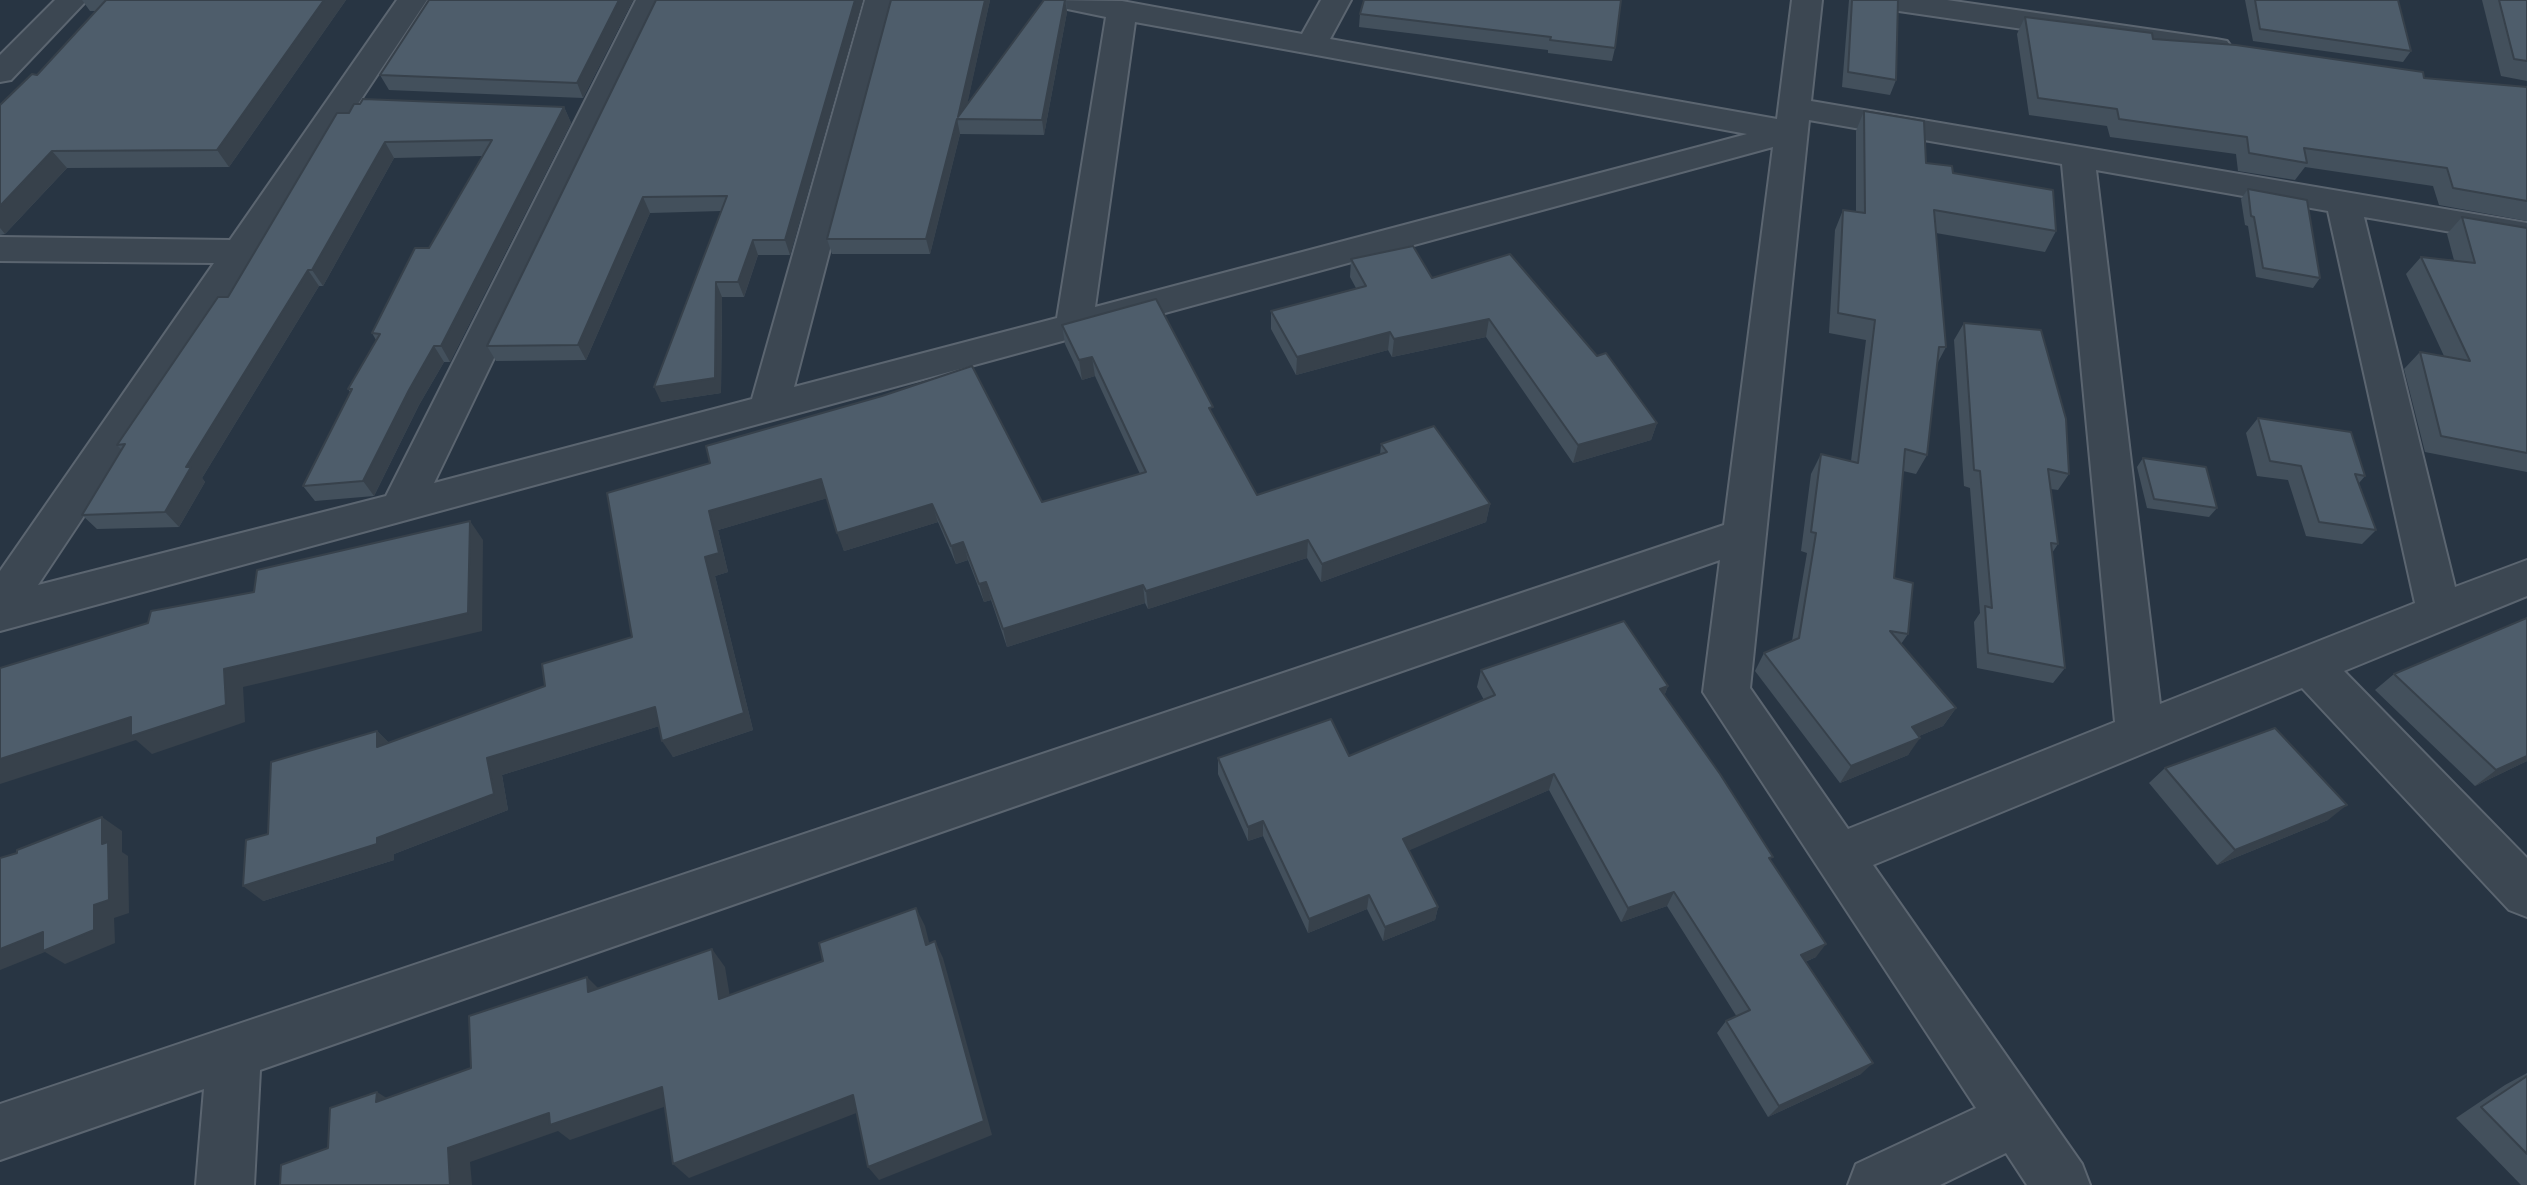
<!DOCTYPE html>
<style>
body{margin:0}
canvas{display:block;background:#283543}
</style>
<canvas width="2527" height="1185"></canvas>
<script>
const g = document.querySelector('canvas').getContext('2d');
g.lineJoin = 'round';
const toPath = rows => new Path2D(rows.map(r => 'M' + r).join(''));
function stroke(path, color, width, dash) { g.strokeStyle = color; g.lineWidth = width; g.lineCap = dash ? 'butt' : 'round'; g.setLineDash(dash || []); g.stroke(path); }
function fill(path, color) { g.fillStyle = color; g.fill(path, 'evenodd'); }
const minor = toPath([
 [55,0,87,0,11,80,0,82,0,55,55,0],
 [397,0,427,0,38,585,386,496,636,0,666,0,434,483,752,399,865,0,895,0,794,387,1057,318,1106,17,1053,6,1049,0,1122,1,1302,34,1321,0,1351,0,1330,39,1777,119,1792,0,1822,0,1811,101,2527,223,2527,245,2364,217,2455,587,2527,560,2527,596,2344,671,2527,858,2527,917,2509,910,2302,688,1873,865,2082,1164,2090,1185,2027,1185,2006,1153,1940,1185,1848,1185,1856,1164,1976,1108,1703,692,1720,560,260,1070,254,1185,196,1185,204,1089,0,1160,0,1104,1724,525,1773,147,0,631,0,571,214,263,0,261,0,237,230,240,397,0],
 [1135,22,1311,54,1747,134,1095,307,1135,22],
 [1809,120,2062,164,2115,722,1848,829,1750,688,1809,120],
 [2096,170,2328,211,2415,603,2160,704,2096,170],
 [1870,0,1947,0,2216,39,2227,41,2232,48,2227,55,2216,57,1885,9,1874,6,1870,0]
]);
const wall = toPath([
 [82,0,346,0,229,167,67,168,5,234,0,235,0,105,37,75,96,11,90,11],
 [429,0,633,0,583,98,389,90,380,75],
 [656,0,863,0,790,255,758,255,744,297,722,297,721,393,661,402,721,211,650,213,586,360,496,361,487,346],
 [891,0,990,0,967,104,1044,0,1066,0,1067,12,1044,135,960,134,930,254,832,254,827,239],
 [1364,0,1615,48,1612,61,1548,53,1548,50,1359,27,1360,14],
 [1849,0,1898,0,1896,80,1890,95,1842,87],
 [2245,0,2398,0,2411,51,2403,62,2253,41],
 [2482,0,2527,0,2527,81,2501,76],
 [2025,17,2153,39,2424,78,2527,87,2527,221,2439,205,2433,186,2305,167,2295,180,2238,171,2236,154,2110,137,2107,126,2029,115,2017,34],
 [564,107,571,123,450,362,444,362,419,405,374,496,315,501,303,486,350,392,348,389,376,340,372,333,429,248,482,156,394,158,323,286,319,286,202,478,205,482,179,527,97,529,82,515,122,450,117,445,228,297,337,113],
 [1864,111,1926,163,1953,173,2056,231,2045,252,1936,233,1946,347,1937,364,1927,455,1916,474,1903,471,1894,578,1908,634,1901,644,1956,708,1943,726,1919,736,1908,755,1840,783,1755,671,1764,653,1792,641,1807,553,1801,551,1811,474,1821,454,1851,461,1866,340,1829,333,1835,230,1843,210,1856,212,1856,131],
 [2248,189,2320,278,2313,288,2256,277,2248,226,2245,225,2241,199],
 [2462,217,2527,228,2527,472,2425,452,2404,369,2420,352,2444,356,2406,274,2421,257,2454,260,2447,234],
 [1351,259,1432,278,1597,356,1657,423,1651,440,1573,463,1486,337,1392,357,1388,350,1296,375,1271,329,1271,311,1356,288,1350,277],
 [1964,323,2069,474,2058,490,2051,489,2058,544,2052,553,2065,668,2053,683,1977,668,1974,622,1980,613,1970,488,1964,486,1954,340],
 [1062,325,1213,416,1257,495,1380,455,1381,444,1490,504,1486,522,1321,582,1307,558,1148,609,1145,603,1007,647,991,600,984,602,968,560,956,564,938,522,844,551,827,498,718,530,728,572,715,576,753,730,673,757,659,726,502,775,508,810,394,854,394,860,263,901,268,834,377,731,389,743,545,686,632,637,607,493,1042,502,1140,474,1095,376,1082,380,1065,344],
 [2258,418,2365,476,2359,483,2376,530,2362,544,2306,536,2288,480,2257,476,2246,433],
 [2143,458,2217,508,2209,517,2147,508,2137,467],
 [2527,618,2527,761,2475,786,2375,690,2394,674],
 [1481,670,1668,686,1664,696,1770,861,1816,957,1805,962,1861,1074,1768,1117,1717,1033,1726,1021,1737,1017,1667,906,1621,922,1549,790,1409,850,1438,907,1435,920,1383,941,1367,909,1308,933,1263,836,1248,841,1218,774,1218,758,1349,756,1484,700,1477,687],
 [2165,768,2328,820,2217,865,2149,783],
 [2527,1073,2527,1185,2521,1185,2456,1118,2505,1085]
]);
const shadedWall = toPath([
 [324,0,346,0,229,167,217,150],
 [619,0,633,0,583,98,577,83],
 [855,0,863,0,790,255,785,240],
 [985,0,990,0,964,119,958,117],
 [1065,0,1067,12,1044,135,1042,120],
 [564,107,571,123,450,362,441,346],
 [957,119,960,134,930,254,926,239],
 [385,142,394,158,323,286,312,270],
 [52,151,67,168,5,234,0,228,0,206],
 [643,197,650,213,586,360,578,345],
 [753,240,758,255,744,297,738,282],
 [308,270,319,286,202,478,205,482,179,527,165,512,186,467],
 [716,282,722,297,721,393,661,402,654,387],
 [1489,319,1486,337,1392,357,1394,339],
 [1390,332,1388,350,1296,375,1297,357],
 [434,346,444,362,419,405,374,496,363,481,409,390],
 [1092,357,1095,376,1082,380,1079,360],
 [1657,423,1651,440,1573,463,1578,445],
 [821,479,828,498,718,530,728,572,715,576,753,730,673,757,662,741,705,557,709,511],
 [932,504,938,522,844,551,837,533],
 [1490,504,1486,522,1321,582,1322,564],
 [470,521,483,540,482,631,243,687,245,722,152,754,136,740,0,784,0,759,224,669],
 [1308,540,1307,558,1148,609,1146,591],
 [963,542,968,560,956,564,951,546],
 [986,582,991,600,984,602,979,584],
 [1143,585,1145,603,1007,647,1003,629],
 [1668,686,1662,702,1660,689],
 [655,707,666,724,502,775,508,810,394,854,394,860,263,901,243,886,377,838,487,758],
 [1956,708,1943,726,1900,744,1912,727],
 [377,731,394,748,377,747],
 [1920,738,1908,755,1840,783,1851,766],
 [2527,756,2527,761,2475,786,2496,770],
 [1554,774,1549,790,1401,854,1403,839],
 [2347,805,2328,820,2217,865,2235,850],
 [102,817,122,831,122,852,128,856,129,913,114,918,115,943,65,964,45,952,0,970,0,949,94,905,102,844],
 [1263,821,1263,836,1248,841,1248,827],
 [1674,892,1667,906,1621,922,1628,908],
 [1369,895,1367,909,1308,933,1309,919],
 [1438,907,1435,920,1383,941,1385,927],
 [916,908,925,926,934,962,926,945],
 [935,941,943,958,992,1135,879,1180,868,1167],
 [1826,944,1816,957,1790,968,1801,955],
 [712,949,725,967,733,1015,719,999],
 [587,977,604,994,588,992],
 [1873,1063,1861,1074,1768,1117,1779,1106],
 [662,1087,678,1102,570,1140,558,1131,470,1162,472,1185,450,1185,448,1148,549,1113],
 [377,1092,401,1107,376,1102],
 [853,1095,864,1110,689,1178,673,1164]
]);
const building = toPath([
 [106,0,324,0,217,150,52,151,0,206,0,105,32,74,37,75,106,0],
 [429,0,619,0,577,83,380,75,429,0],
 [656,0,855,0,785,240,753,240,738,282,716,282,715,378,654,387,727,196,643,197,578,345,487,346,656,0],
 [891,0,985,0,958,117,1044,0,1065,0,1042,120,957,119,926,239,827,239,891,0],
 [1364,0,1621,0,1615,48,1550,40,1551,37,1360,14,1364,0],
 [1852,0,1898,0,1896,80,1848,72,1852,0],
 [2255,0,2398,0,2411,51,2260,29,2255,0],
 [2499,0,2527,0,2527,61,2514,59,2499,0],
 [2025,17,2152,33,2153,39,2236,45,2423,72,2424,78,2527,87,2527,201,2453,188,2447,168,2304,148,2307,163,2249,153,2247,137,2119,119,2117,109,2038,98,2025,17],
 [363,99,564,107,441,346,434,346,409,390,363,481,303,486,352,389,348,389,380,334,372,333,415,248,429,248,492,140,385,142,312,270,308,270,186,467,191,467,165,512,82,515,125,444,117,445,218,297,228,297,337,113,349,113,354,104,360,104,363,99],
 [1864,111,1924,121,1926,163,1952,166,1953,173,2053,190,2056,231,1934,210,1946,347,1939,347,1927,455,1905,449,1894,578,1913,583,1908,634,1890,631,1956,708,1912,727,1920,738,1851,766,1764,653,1799,638,1816,533,1811,532,1821,454,1858,463,1875,320,1838,313,1843,210,1865,213,1864,111],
 [2248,189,2307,200,2320,278,2263,268,2254,217,2251,216,2248,189],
 [2462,217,2527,228,2527,453,2441,436,2420,352,2470,361,2421,257,2475,263,2462,217],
 [1413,246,1432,278,1510,254,1597,356,1606,353,1657,423,1578,445,1489,319,1394,339,1390,332,1297,357,1271,311,1366,286,1351,259,1413,246],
 [1156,299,1213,407,1209,408,1257,495,1387,452,1381,444,1434,426,1490,504,1322,564,1308,540,1146,591,1143,585,1003,629,986,582,979,584,963,542,951,546,932,504,837,533,821,479,709,511,719,553,705,557,744,713,662,741,655,707,487,758,494,794,377,838,377,844,243,886,246,840,268,834,271,762,377,731,377,747,545,686,542,664,632,637,607,493,710,463,706,446,882,396,972,366,1042,502,1146,472,1092,357,1079,360,1062,325,1156,299],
 [1964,323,2041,330,2066,419,2069,474,2048,469,2058,544,2051,543,2065,668,1988,653,1985,606,1992,608,1980,471,1974,470,1964,323],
 [2258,418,2351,432,2365,476,2355,474,2376,530,2319,522,2301,466,2270,461,2258,418],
 [2143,458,2206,467,2217,508,2154,499,2143,458],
 [470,521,468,613,224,669,226,705,131,736,131,717,0,759,0,668,148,623,151,611,254,592,257,570,470,521],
 [2527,618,2527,756,2496,770,2394,674,2527,618],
 [1624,621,1668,686,1660,689,1720,774,1773,857,1769,858,1826,944,1801,955,1873,1063,1779,1106,1726,1021,1750,1010,1674,892,1628,908,1554,774,1403,839,1438,907,1385,927,1369,895,1309,919,1263,821,1248,827,1218,758,1331,719,1349,756,1495,695,1481,670,1624,621],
 [2275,728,2347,805,2235,850,2165,768,2275,728],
 [102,817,102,844,108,842,109,900,94,905,94,930,43,951,43,932,0,949,0,858,17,853,17,850,102,817],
 [916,908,926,945,935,941,984,1121,868,1167,853,1095,673,1164,662,1087,550,1125,549,1113,448,1148,450,1185,280,1185,281,1165,328,1148,330,1108,377,1092,376,1102,471,1068,469,1016,587,977,588,992,712,949,719,999,823,961,819,943,916,908],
 [2527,1076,2527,1154,2481,1107,2527,1076]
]);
stroke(minor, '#5b6570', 4);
fill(minor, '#3c4752');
fill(wall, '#43505c');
fill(shadedWall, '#37414b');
fill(building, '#4e5d6b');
stroke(building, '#37414b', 2);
</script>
